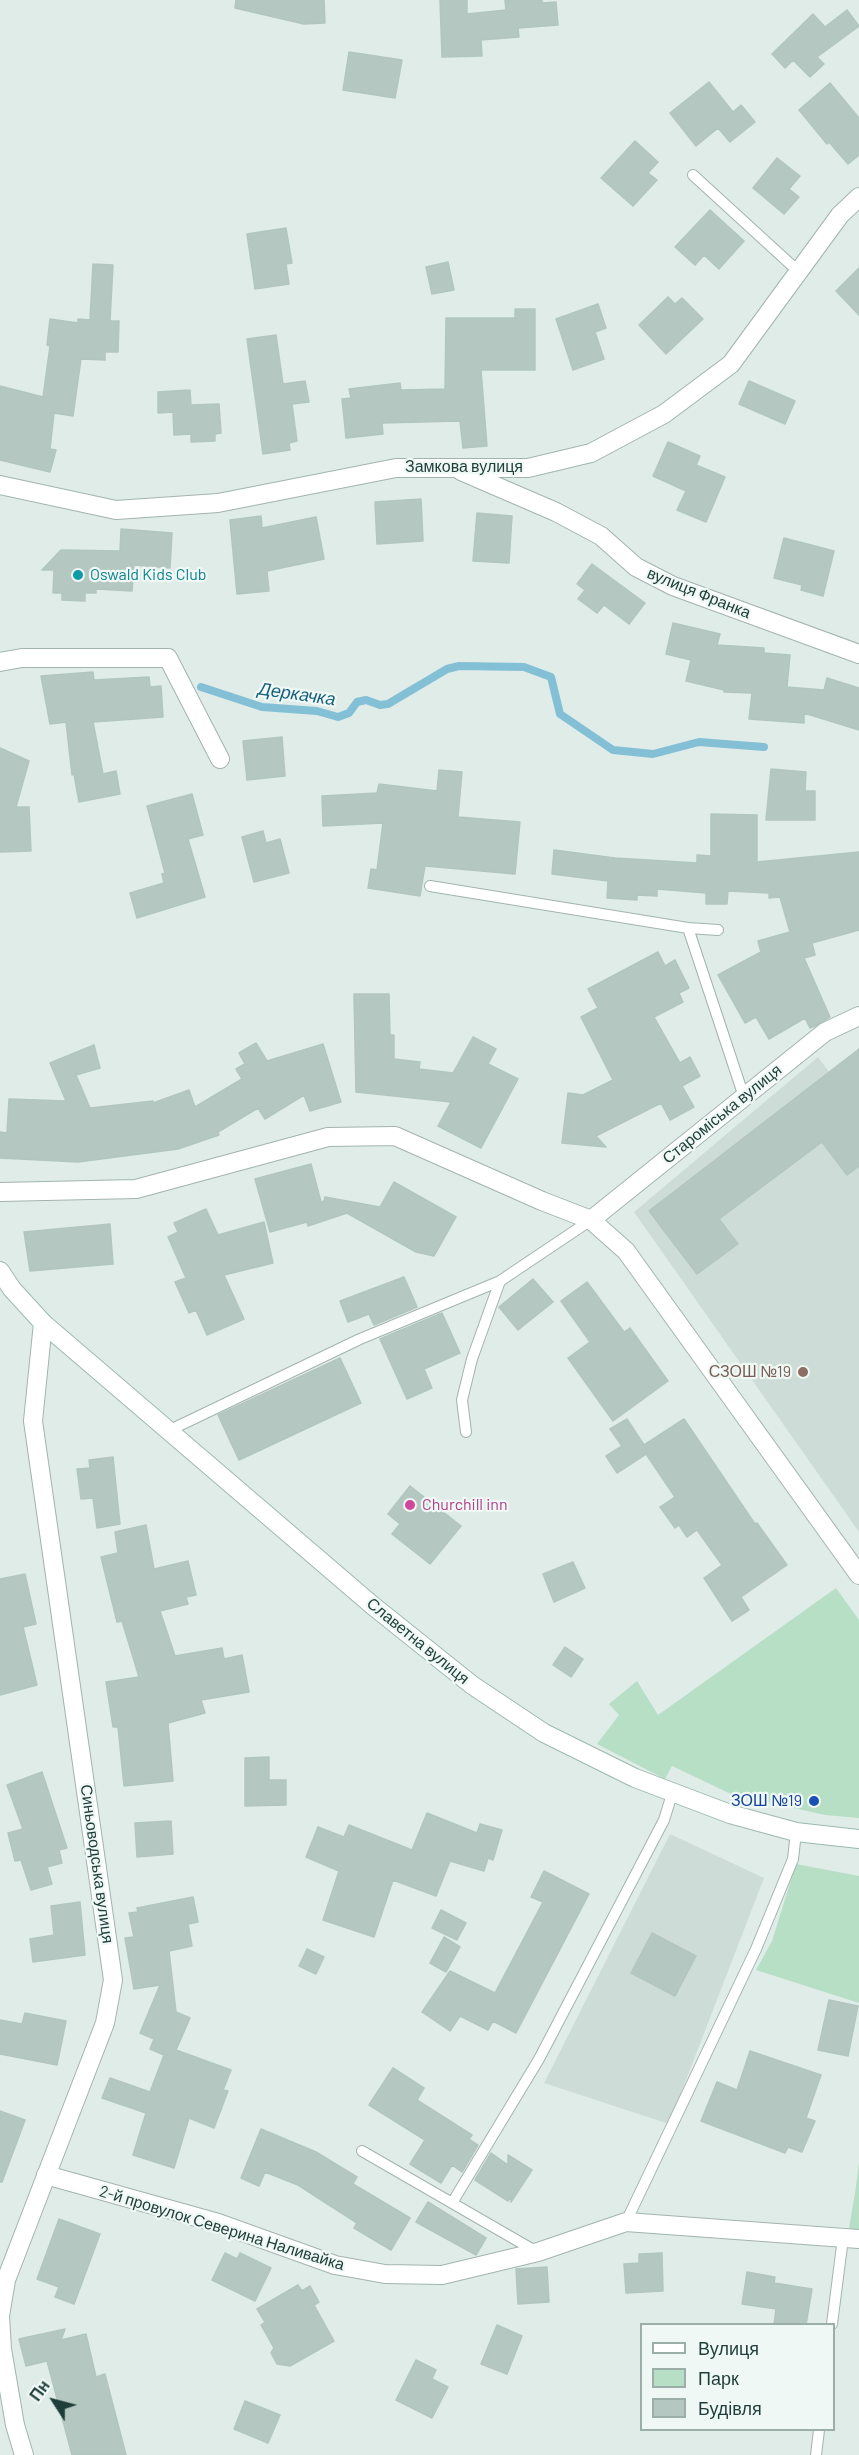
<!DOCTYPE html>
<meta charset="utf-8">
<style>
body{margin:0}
#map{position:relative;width:859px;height:2455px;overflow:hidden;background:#e0ece8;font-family:Barlow,sans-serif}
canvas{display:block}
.legend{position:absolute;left:640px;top:2323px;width:195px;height:108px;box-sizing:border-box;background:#f0f8f5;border:2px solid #9caeaa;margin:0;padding:8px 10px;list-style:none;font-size:18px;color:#1f3e39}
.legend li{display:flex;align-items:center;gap:12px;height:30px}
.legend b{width:30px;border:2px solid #9caeaa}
.north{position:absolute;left:24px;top:2371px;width:60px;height:60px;-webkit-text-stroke:4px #f0f8f5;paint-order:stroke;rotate:306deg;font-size:16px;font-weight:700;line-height:24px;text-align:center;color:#1f3e39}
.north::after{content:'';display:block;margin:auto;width:21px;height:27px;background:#1f3e39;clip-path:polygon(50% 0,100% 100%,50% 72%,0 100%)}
</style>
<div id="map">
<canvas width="859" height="2455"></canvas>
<ul class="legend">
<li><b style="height:8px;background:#fff"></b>Вулиця</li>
<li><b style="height:16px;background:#b7dfc6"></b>Парк</li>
<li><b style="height:16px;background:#b5c7c1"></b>Будівля</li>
</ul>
<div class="north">Пн</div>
</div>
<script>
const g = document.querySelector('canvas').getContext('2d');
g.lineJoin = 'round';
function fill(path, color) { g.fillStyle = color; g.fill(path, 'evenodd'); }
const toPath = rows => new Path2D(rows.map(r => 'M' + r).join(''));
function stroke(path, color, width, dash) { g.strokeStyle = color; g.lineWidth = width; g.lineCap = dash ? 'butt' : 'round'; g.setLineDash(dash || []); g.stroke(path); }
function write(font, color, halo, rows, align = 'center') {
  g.font = font + ' Barlow,sans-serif'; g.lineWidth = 4.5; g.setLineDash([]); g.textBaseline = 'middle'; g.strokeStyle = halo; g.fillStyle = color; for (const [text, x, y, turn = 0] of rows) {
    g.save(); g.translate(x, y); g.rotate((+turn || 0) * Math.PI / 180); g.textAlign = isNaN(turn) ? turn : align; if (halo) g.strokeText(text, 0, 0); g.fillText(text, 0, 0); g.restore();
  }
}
const built = toPath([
 [818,1057,859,1112,859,1532,634,1212],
 [670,1834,764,1878,669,2124,544,2083]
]);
const green = toPath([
 [836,1588,859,1620,859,1818,825,1815,731,1794,672,1766,665,1779,597,1744,619,1715,609,1704,637,1681,658,1715],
 [796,1864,859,1876,859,2003,756,1970,772,1941],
 [859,2163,859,2234,848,2234,855,2193]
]);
const stream = toPath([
 [201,687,262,707,317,711,338,717,349,713,357,702,366,700,380,705,388,704,447,669,459,666,524,667,551,677,560,714,613,750,653,754,699,742,764,747]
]);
const building = toPath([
 [236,0,324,0,325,23,304,24,235,8,236,0],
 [440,0,467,0,467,14,506,10,505,0,542,0,542,3,556,2,558,25,518,28,519,37,481,40,482,56,442,57,440,0],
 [847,10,859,26,817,57,824,64,810,77,793,60,785,68,772,54,813,14,825,27,847,10],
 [349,52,402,60,395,98,343,90,349,52],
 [709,82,733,112,741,105,755,122,730,142,718,128,696,146,670,113,709,82],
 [830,83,859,118,859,155,848,164,829,142,827,144,799,110,830,83],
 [635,141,658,162,648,173,657,180,633,206,601,178,635,141],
 [777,158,800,176,789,189,799,197,784,214,753,188,777,158],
 [710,210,744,241,719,269,704,255,695,265,675,247,710,210],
 [286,228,292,263,286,264,289,284,255,289,247,234,286,228],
 [448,262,454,290,432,294,426,267,448,262],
 [93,264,113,265,110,321,119,321,118,352,105,352,105,360,81,359,73,416,54,413,50,449,56,450,50,472,0,460,0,386,43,397,50,346,47,345,50,319,78,323,78,319,90,320,93,264],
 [859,268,859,315,836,291,859,268],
 [668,297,675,304,682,298,703,319,666,354,639,325,668,297],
 [598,304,606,328,595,332,604,359,573,370,556,319,598,304],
 [515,309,535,309,535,370,481,370,487,446,463,448,460,421,382,423,383,434,346,438,342,399,351,398,349,389,400,383,401,390,445,389,446,318,515,318,515,309],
 [276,335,283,384,305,381,309,402,292,404,297,441,289,443,290,450,263,454,247,339,276,335],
 [749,381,795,401,785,424,739,404,749,381],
 [190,390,191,405,219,404,221,433,215,434,215,441,191,442,191,434,174,435,173,412,158,413,158,392,190,390],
 [668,442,700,456,696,465,725,477,706,522,677,510,686,491,653,476,668,442],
 [421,499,423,541,377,544,375,502,421,499],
 [477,513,512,516,509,563,473,561,477,513],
 [261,516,262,528,316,517,324,559,267,571,269,591,237,594,230,520,261,516],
 [121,529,172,533,170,568,134,565,132,591,96,589,96,593,85,593,85,601,62,600,62,593,53,593,54,570,42,570,61,550,120,551,121,529],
 [784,538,834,551,823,596,801,590,802,585,774,578,784,538],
 [592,564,645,603,629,624,604,605,597,613,578,599,585,590,577,584,592,564],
 [673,623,720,634,717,645,764,648,764,653,790,655,787,687,824,690,827,678,859,688,859,730,804,713,804,723,749,719,752,693,724,692,724,690,686,681,691,660,666,654,673,623],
 [93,672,94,680,149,677,150,687,161,686,163,717,93,722,103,774,116,771,120,794,79,802,74,774,72,775,66,722,50,724,41,676,93,672],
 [282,737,285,776,247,780,243,741,282,737],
 [0,748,29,761,16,807,29,807,31,851,0,852,0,748],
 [771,769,806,772,805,791,815,791,815,820,766,820,771,769],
 [439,770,462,772,458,817,520,822,515,874,425,866,420,896,368,888,371,869,377,870,383,823,323,826,322,796,377,793,379,784,437,791,439,770],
 [192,794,203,835,188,839,205,897,137,918,130,893,164,883,162,874,165,873,147,806,192,794],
 [711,814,757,815,757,862,859,852,859,930,812,943,815,955,804,958,830,1017,815,1026,810,1028,805,1018,769,1039,756,1017,745,1023,718,975,761,952,758,941,790,932,780,897,769,898,769,893,728,891,727,904,706,904,706,893,657,889,657,896,637,895,637,900,607,898,608,881,552,874,554,850,615,858,697,863,697,855,711,856,711,814],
 [263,831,266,843,280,839,289,873,254,882,242,837,263,831],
 [658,952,665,966,675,960,689,988,679,993,683,1002,654,1017,680,1063,690,1057,700,1076,682,1086,694,1107,670,1120,661,1103,596,1136,606,1147,562,1143,568,1093,583,1095,613,1080,581,1017,598,1008,588,989,658,952],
 [354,994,389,994,390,1035,394,1035,394,1059,420,1062,419,1069,453,1073,473,1037,496,1049,488,1064,518,1079,481,1148,438,1126,451,1102,356,1092,354,994],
 [256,1043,267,1061,323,1044,341,1102,310,1111,304,1095,265,1119,258,1108,218,1132,219,1135,178,1149,78,1162,0,1158,0,1132,7,1133,9,1099,66,1101,50,1063,94,1045,100,1068,76,1075,90,1108,153,1101,153,1103,189,1090,195,1107,242,1079,236,1069,245,1064,239,1053,256,1043],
 [859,1049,859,1166,847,1175,822,1142,719,1219,738,1244,697,1274,649,1211,859,1049],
 [311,1164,321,1202,324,1201,325,1197,380,1207,394,1182,456,1217,434,1256,416,1252,347,1213,308,1226,307,1222,270,1232,255,1179,311,1164],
 [206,1209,218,1235,264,1222,273,1263,224,1275,244,1319,207,1335,196,1310,189,1313,175,1282,186,1278,168,1237,178,1232,174,1223,206,1209],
 [110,1224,113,1264,30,1271,24,1232,110,1224],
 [404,1277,417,1307,374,1325,369,1314,348,1322,340,1301,404,1277],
 [533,1279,553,1302,518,1330,499,1307,533,1279],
 [587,1282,624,1332,630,1328,668,1381,613,1421,568,1358,590,1342,561,1301,587,1282],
 [442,1313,460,1353,424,1369,432,1388,407,1399,380,1339,442,1313],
 [340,1358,361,1403,239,1460,218,1415,340,1358],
 [627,1419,644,1445,684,1419,755,1524,757,1523,787,1565,741,1597,749,1610,732,1621,704,1578,722,1565,697,1530,687,1537,679,1525,675,1528,660,1507,675,1497,646,1454,617,1473,606,1456,622,1446,610,1429,627,1419],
 [113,1457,120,1524,97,1528,93,1498,81,1499,77,1469,90,1468,89,1460,113,1457],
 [410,1486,461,1526,430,1564,392,1534,400,1524,388,1514,410,1486],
 [146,1525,154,1569,188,1561,196,1595,186,1597,188,1604,160,1611,175,1656,222,1648,224,1659,242,1655,249,1692,201,1700,205,1713,168,1723,173,1781,124,1786,118,1727,113,1727,106,1682,139,1677,122,1621,117,1622,101,1557,118,1553,115,1532,146,1525],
 [573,1562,585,1588,554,1602,543,1574,573,1562],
 [25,1574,36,1624,23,1627,37,1685,0,1695,0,1579,25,1574],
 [565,1647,583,1659,571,1677,553,1665,565,1647],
 [269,1757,269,1780,286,1780,286,1805,245,1806,245,1758,269,1757],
 [42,1772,67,1848,59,1850,62,1863,47,1867,52,1884,31,1890,21,1860,15,1861,8,1833,23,1829,7,1785,42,1772],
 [427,1813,477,1833,480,1824,502,1830,493,1860,488,1858,484,1871,450,1861,436,1896,393,1880,374,1937,323,1920,339,1871,306,1857,318,1827,344,1837,349,1825,412,1850,427,1813],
 [171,1821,173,1854,137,1857,135,1823,171,1821],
 [544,1871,589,1894,516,2033,493,2021,488,2030,460,2016,450,2031,422,2012,450,1971,495,1993,543,1902,531,1897,544,1871],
 [193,1897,198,1922,188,1924,192,1946,169,1951,176,2012,190,2018,176,2050,231,2070,223,2090,228,2091,214,2128,189,2118,174,2168,133,2155,146,2113,102,2098,110,2078,150,2092,164,2055,150,2049,154,2039,140,2033,160,1985,134,1989,125,1938,134,1937,129,1913,138,1912,137,1908,193,1897],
 [80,1902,85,1955,33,1962,30,1939,54,1935,51,1906,80,1902],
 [441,1910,466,1923,457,1940,432,1928,441,1910],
 [652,1933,696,1956,675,1996,631,1973,652,1933],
 [444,1937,460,1947,446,1972,430,1963,444,1937],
 [307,1949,324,1957,316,1974,299,1966,307,1949],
 [829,2000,858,2006,848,2056,818,2050,829,2000],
 [25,2013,66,2021,57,2065,0,2054,0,2020,22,2024,25,2013],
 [750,2051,821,2075,806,2118,815,2121,802,2152,788,2147,785,2153,701,2121,717,2082,737,2090,750,2051],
 [393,2068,424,2088,417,2100,472,2135,469,2139,478,2145,462,2172,452,2165,441,2183,410,2164,425,2140,369,2105,393,2068],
 [0,2111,25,2120,2,2182,0,2182,0,2111],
 [261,2129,316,2152,357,2177,353,2184,410,2218,391,2250,354,2228,357,2223,298,2185,265,2172,259,2186,241,2178,261,2129],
 [491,2153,508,2165,508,2155,532,2170,511,2202,511,2197,508,2201,475,2180,491,2153],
 [428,2202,486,2238,476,2255,416,2222,428,2202],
 [59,2219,100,2234,74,2304,55,2297,59,2287,37,2279,59,2219],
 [225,2253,237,2259,240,2253,271,2268,255,2301,212,2280,225,2253],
 [662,2253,663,2291,626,2293,624,2264,639,2263,639,2254,662,2253],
 [547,2267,549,2302,518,2304,516,2269,547,2267],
 [747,2272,775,2277,774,2283,812,2289,806,2325,774,2325,776,2309,742,2304,747,2272],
 [298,2285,302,2291,310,2286,319,2302,314,2305,334,2341,290,2366,277,2364,271,2353,274,2348,261,2325,265,2322,257,2309,298,2285],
 [497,2325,522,2336,507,2374,481,2364,497,2325],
 [65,2329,61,2340,86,2334,96,2377,105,2374,126,2455,72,2455,47,2361,26,2366,19,2339,65,2329],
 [416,2360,436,2370,432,2379,448,2387,432,2418,396,2400,416,2360],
 [245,2401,280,2415,268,2443,234,2429,245,2401]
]);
const lane = toPath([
 [693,175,799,272],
 [430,886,688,928,718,930],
 [688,928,744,1097],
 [168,1431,360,1339,500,1281,591,1220],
 [466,1432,462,1400,472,1359,500,1281],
 [362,2151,537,2252],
 [452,2203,539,2059,664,1820,672,1794],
 [626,2222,756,1949,793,1859,796,1832],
 [832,2324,843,2238],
 [816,2455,819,2430]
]);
const street = toPath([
 [461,471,556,512,601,536,636,567,673,586,859,654],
 [0,485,116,510,218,503,396,468,528,468,591,453,664,414,731,364,840,215,859,197],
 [0,662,22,658,168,658,220,759],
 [0,1192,136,1189,328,1137,395,1136,542,1201,591,1220,626,1251,859,1575],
 [591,1220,825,1032,859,1016],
 [46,2175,218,2223,335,2265,385,2274,442,2275,538,2252,626,2222,859,2239],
 [24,2455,15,2425,2,2349,0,2316,6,2280,105,2023,113,1980,33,1421,43,1323]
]);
const secondary = toPath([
 [0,1271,12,1289,43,1323,372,1605,472,1685,544,1733,635,1778,730,1814,796,1832,859,1839]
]);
const markers = [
 [78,575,6,"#0f9aa8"],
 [803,1372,6,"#8d6e63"],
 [410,1505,6,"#d1479c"],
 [814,1801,6,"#1a4fb4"]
];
const streetNames = [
 ["Замкова вулиця",464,467],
 ["вулиця Франка",699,593,22],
 ["Староміська вулиця",722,1114,-39],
 ["Славетна вулиця",418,1641,39],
 ["Синьоводська вулиця",97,1864,82],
 ["2-й провулок Северина Наливайка",222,2228,17]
];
const cultureNames = [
 ["Oswald Kids Club",90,575]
];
const educationNames = [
 ["СЗОШ №19",791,1372]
];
const hotelNames = [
 ["Churchill inn",422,1505]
];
const transitNames = [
 ["ЗОШ №19",802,1801]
];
const waterNames = [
 ["Деркачка",297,694,8]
];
fill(built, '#cedcd7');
fill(green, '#b7dfc6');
stroke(stream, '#83c0d6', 8);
fill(building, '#b5c7c1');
stroke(building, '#b2c6c0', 1.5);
stroke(lane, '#a2b4b0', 12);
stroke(street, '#a2b4b0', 20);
stroke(secondary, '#9db9b2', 20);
stroke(lane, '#fff', 10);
stroke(street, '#fff', 18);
stroke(secondary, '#fff', 18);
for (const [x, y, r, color] of markers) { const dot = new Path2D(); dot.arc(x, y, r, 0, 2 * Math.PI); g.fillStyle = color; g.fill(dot); stroke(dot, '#f0f8f5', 2); }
write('16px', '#1f3e39', '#f0f8f5', streetNames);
write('16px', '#0d838f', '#f0f8f5', cultureNames, 'left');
write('16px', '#785e54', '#f0f8f5', educationNames, 'right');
write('16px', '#b23c85', '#f0f8f5', hotelNames, 'left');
write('16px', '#164399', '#f0f8f5', transitNames, 'right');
write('italic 18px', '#15617e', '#f0f8f5', waterNames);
</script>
